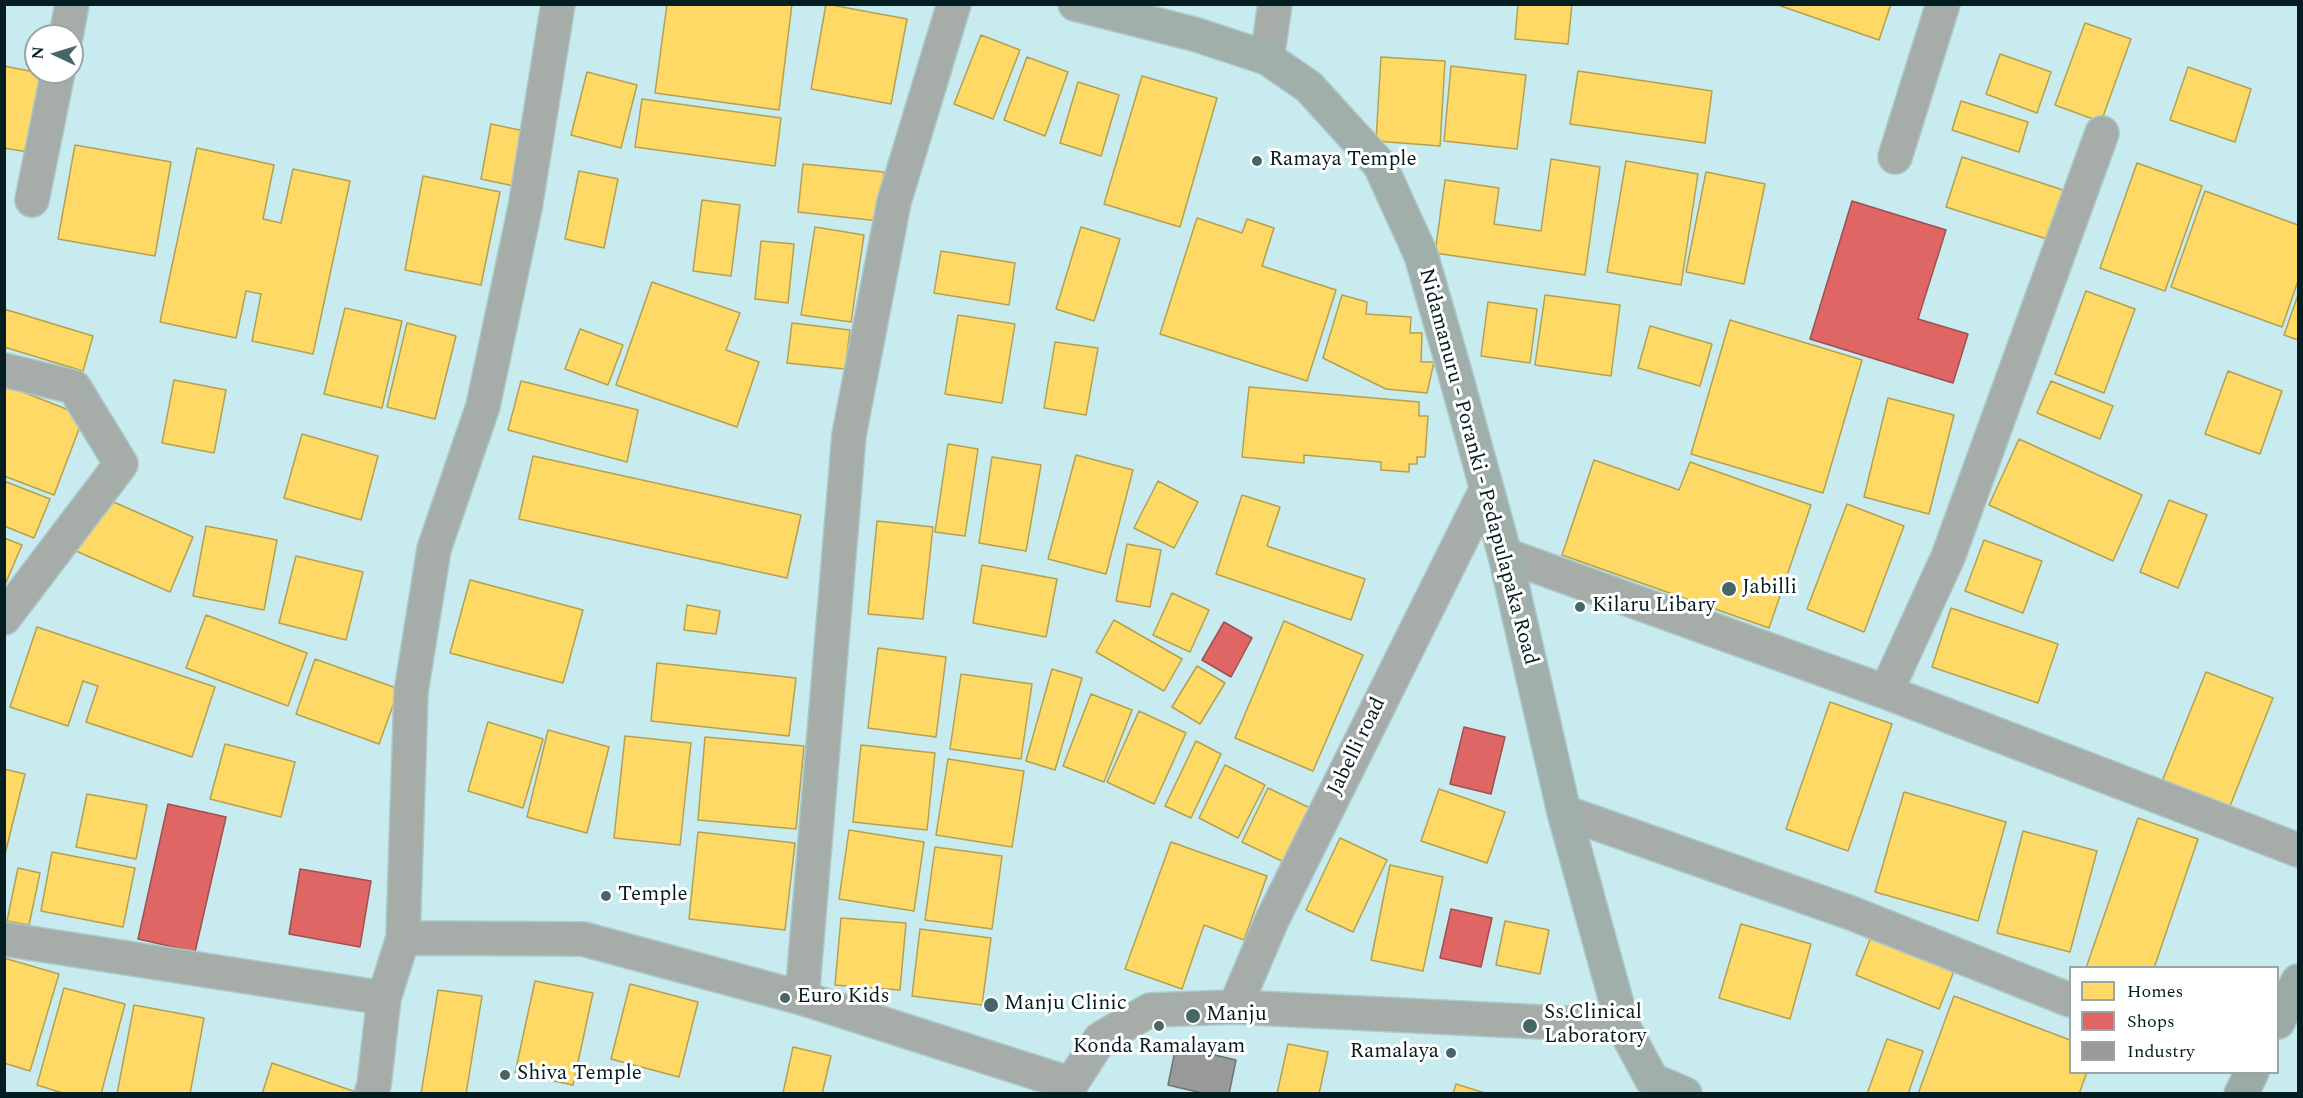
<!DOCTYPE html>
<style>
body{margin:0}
#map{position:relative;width:2303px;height:1098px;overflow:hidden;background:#c7ebee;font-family:Spectral,serif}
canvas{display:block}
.frame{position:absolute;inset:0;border:6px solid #031d20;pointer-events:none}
.legend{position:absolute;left:2069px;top:966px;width:210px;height:108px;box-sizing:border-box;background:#fff;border:2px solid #9aa5a6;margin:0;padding:8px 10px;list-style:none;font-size:18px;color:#031d20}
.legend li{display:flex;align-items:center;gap:12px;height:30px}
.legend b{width:30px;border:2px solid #9aa5a6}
.north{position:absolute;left:24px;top:24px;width:60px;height:60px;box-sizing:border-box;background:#fff;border:2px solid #9aa5a6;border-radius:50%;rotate:274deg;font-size:16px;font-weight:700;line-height:24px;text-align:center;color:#031d20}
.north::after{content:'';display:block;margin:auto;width:21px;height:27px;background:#486568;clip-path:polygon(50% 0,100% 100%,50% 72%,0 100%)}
</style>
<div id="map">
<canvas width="2303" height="1098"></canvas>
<div class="frame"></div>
<ul class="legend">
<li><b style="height:16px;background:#ffd966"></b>Homes</li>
<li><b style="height:16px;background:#e06666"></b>Shops</li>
<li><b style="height:16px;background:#999"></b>Industry</li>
</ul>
<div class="north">N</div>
</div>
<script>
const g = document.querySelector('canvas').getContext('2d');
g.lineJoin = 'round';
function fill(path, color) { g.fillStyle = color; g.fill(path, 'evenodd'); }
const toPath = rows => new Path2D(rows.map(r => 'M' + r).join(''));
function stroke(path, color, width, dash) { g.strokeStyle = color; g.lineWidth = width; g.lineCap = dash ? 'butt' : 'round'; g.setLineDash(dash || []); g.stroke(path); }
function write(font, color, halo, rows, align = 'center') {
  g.font = font + ' Spectral,serif'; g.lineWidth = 6; g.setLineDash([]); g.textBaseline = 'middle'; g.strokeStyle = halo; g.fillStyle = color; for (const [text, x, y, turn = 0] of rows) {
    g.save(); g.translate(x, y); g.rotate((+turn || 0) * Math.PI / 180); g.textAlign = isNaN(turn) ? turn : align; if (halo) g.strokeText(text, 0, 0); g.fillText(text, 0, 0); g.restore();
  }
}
const homes = toPath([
 [667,4,792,4,779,110,655,93,667,4],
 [826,4,907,19,891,104,811,89,826,4],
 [1518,4,1572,4,1568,44,1515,39,1518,4],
 [1775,4,1891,4,1879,40,1775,4],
 [2085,23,2131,39,2101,122,2055,105,2085,23],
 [981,35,1020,50,993,119,954,104,981,35],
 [2000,54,2051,72,2037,113,1986,94,2000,54],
 [1027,57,1068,72,1045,136,1004,120,1027,57],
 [1381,57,1445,61,1440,146,1376,141,1381,57],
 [4,66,45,74,28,152,4,148,4,66],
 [1451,66,1526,75,1517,149,1444,141,1451,66],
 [2188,67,2251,89,2235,142,2170,120,2188,67],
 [1578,71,1712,91,1705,143,1570,124,1578,71],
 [587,72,637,85,621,148,571,135,587,72],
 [1142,76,1217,98,1180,227,1104,204,1142,76],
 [1078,82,1119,95,1101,156,1060,143,1078,82],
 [642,99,781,118,775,166,635,147,642,99],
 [1961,101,2028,122,2019,152,1952,130,1961,101],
 [491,124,529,132,519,187,481,179,491,124],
 [75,145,171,162,155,256,58,239,75,145],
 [197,148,274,165,263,219,281,223,293,169,350,181,313,354,252,341,261,294,246,291,236,338,160,322,197,148],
 [1962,157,2063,190,2047,239,1946,207,1962,157],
 [1551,159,1600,167,1585,275,1435,253,1445,180,1499,188,1494,224,1541,231,1551,159],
 [1626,161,1698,174,1681,285,1607,272,1626,161],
 [2137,163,2202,186,2165,291,2100,268,2137,163],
 [803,164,884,172,879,221,798,212,803,164],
 [579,171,618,179,604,248,565,239,579,171],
 [1706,172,1765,184,1744,284,1686,272,1706,172],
 [423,176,500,192,481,285,405,270,423,176],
 [2205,191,2298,225,2298,281,2282,327,2171,287,2205,191],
 [702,200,740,205,731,276,693,271,702,200],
 [1197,218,1242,233,1247,219,1274,228,1262,266,1336,290,1307,381,1160,334,1197,218],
 [815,227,864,235,851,322,801,315,815,227],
 [1081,227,1120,239,1094,321,1056,309,1081,227],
 [761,241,794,244,788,303,755,299,761,241],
 [941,251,1015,263,1009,305,934,293,941,251],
 [652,282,740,313,726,350,759,362,737,427,616,385,652,282],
 [2086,291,2135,309,2104,393,2055,374,2086,291],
 [1342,295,1367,302,1366,314,1411,317,1410,333,1422,333,1421,362,1434,362,1427,393,1386,389,1323,358,1342,295],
 [1545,295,1620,305,1611,376,1535,365,1545,295],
 [2298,295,2298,340,2284,335,2298,295],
 [1488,302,1537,309,1530,363,1481,356,1488,302],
 [345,308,402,321,382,408,324,394,345,308],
 [4,309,93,336,83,371,4,347,4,309],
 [958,315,1015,324,1002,403,945,394,958,315],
 [1730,320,1862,360,1823,493,1691,454,1730,320],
 [407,323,456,336,435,419,387,407,407,323],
 [792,323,850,330,845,369,787,363,792,323],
 [1650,326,1712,344,1700,386,1638,368,1650,326],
 [580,329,623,345,608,385,565,369,580,329],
 [1055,342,1098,348,1086,415,1044,408,1055,342],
 [2228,371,2282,391,2260,454,2205,434,2228,371],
 [174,380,226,390,214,453,162,443,174,380],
 [521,381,638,410,627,462,508,430,521,381],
 [2051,381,2113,406,2100,439,2037,413,2051,381],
 [5,385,84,416,54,495,4,476,5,385],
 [1249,387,1419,402,1419,416,1428,416,1425,457,1417,457,1417,464,1409,464,1409,472,1381,470,1381,462,1304,455,1304,463,1242,457,1249,387],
 [1888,398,1954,415,1929,514,1864,497,1888,398],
 [302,434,378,456,361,520,284,498,302,434],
 [2019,439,2142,495,2113,561,1989,505,2019,439],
 [948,444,978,449,965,536,935,532,948,444],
 [1076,455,1133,470,1106,574,1048,559,1076,455],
 [533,456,801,515,787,578,519,519,533,456],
 [992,457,1041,465,1026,551,979,543,992,457],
 [1594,460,1679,490,1690,462,1811,505,1769,628,1562,555,1594,460],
 [4,481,50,499,34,538,4,526,4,481],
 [1158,481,1198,502,1174,548,1134,528,1158,481],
 [1242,495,1280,507,1267,546,1365,579,1351,620,1216,574,1242,495],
 [100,496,193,537,170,592,76,551,100,496],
 [2169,500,2207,515,2178,588,2140,572,2169,500],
 [1847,504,1904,526,1864,632,1807,609,1847,504],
 [877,521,933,527,923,619,868,614,877,521],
 [206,526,277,540,264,610,193,596,206,526],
 [4,538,22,545,4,587,4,538],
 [1984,540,2042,561,2023,613,1965,591,1984,540],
 [1127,544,1161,550,1150,607,1116,601,1127,544],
 [296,556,363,572,346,640,279,623,296,556],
 [982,565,1057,579,1046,637,973,623,982,565],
 [470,580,583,610,563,683,450,653,470,580],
 [1172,593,1209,610,1190,652,1153,635,1172,593],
 [687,605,720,611,716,634,684,630,687,605],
 [1951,608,2058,644,2038,703,1932,667,1951,608],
 [206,615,307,653,288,706,186,668,206,615],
 [1114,620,1182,659,1164,691,1096,652,1114,620],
 [1284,621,1363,655,1313,771,1235,738,1284,621],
 [37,627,215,687,192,757,86,722,98,686,83,681,68,726,10,707,37,627],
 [878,648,946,657,936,737,868,728,878,648],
 [315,659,399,689,379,744,296,714,315,659],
 [657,663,796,678,789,736,651,721,657,663],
 [1197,666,1225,683,1200,724,1172,707,1197,666],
 [1052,669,1082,678,1055,770,1026,761,1052,669],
 [2206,672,2273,698,2228,811,2161,784,2206,672],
 [961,674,1032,684,1021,759,950,749,961,674],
 [1091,694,1132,710,1104,782,1063,766,1091,694],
 [1830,702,1892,724,1848,851,1786,829,1830,702],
 [1139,711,1186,733,1154,804,1107,782,1139,711],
 [488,722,543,739,523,808,468,791,488,722],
 [548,730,609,747,587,833,527,817,548,730],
 [625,736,691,743,680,845,614,838,625,736],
 [705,737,804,746,796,829,698,820,705,737],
 [1196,741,1221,754,1191,818,1165,806,1196,741],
 [225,744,295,762,281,817,210,799,225,744],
 [861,745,935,753,927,830,853,822,861,745],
 [948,759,1024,771,1012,847,936,835,948,759],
 [1225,765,1265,785,1238,838,1199,818,1225,765],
 [4,769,25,774,4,858,4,769],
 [1268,788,1312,809,1286,863,1242,842,1268,788],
 [1439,789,1505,812,1487,863,1421,841,1439,789],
 [1904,792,2006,822,1978,921,1875,892,1904,792],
 [87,794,147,805,136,859,76,847,87,794],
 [2138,818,2198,839,2154,968,2086,968,2138,818],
 [849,830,924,842,914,911,839,899,849,830],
 [2023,831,2097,851,2070,952,1997,933,2023,831],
 [698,832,795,843,785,930,689,919,698,832],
 [1340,838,1387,860,1353,932,1306,910,1340,838],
 [1171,842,1267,876,1244,940,1204,925,1182,989,1125,969,1171,842],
 [935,847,1002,856,992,929,925,920,935,847],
 [52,852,135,868,123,927,41,911,52,852],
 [1390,865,1443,877,1423,971,1371,960,1390,865],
 [18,868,40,873,29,925,7,921,18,868],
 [841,918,906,923,900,990,835,985,841,918],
 [1505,921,1549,930,1540,974,1496,965,1505,921],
 [1741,924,1811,944,1790,1019,1719,998,1741,924],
 [920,929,991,938,982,1005,912,996,920,929],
 [1871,937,1954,971,1939,1009,1856,975,1871,937],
 [4,958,59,974,30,1071,4,1063,4,958],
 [535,981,593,993,573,1085,515,1073,535,981],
 [630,984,698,1002,679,1077,611,1059,630,984],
 [64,988,125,1004,101,1094,66,1094,37,1085,64,988],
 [438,990,482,996,466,1094,421,1094,438,990],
 [1954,996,2070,1040,2070,1072,2087,1072,2079,1094,1918,1094,1954,996],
 [134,1005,204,1018,190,1094,117,1094,134,1005],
 [1887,1039,1923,1051,1908,1094,1867,1094,1887,1039],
 [1288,1044,1328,1052,1319,1094,1277,1094,1288,1044],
 [793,1047,831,1056,822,1094,783,1093,793,1047],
 [272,1063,353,1091,352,1094,262,1094,272,1063],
 [1456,1084,1488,1094,1453,1094,1456,1084]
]);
const shops = toPath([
 [1852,201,1946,230,1918,319,1968,334,1953,383,1810,339,1852,201],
 [1224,622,1252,638,1231,677,1202,660,1224,622],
 [1464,727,1505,737,1491,794,1450,784,1464,727],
 [168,804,226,817,195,952,138,939,168,804],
 [300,869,371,881,360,947,289,934,300,869],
 [1451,909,1492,918,1481,967,1440,958,1451,909]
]);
const industry = toPath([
 [1176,1046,1236,1060,1229,1094,1206,1094,1168,1085,1176,1046]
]);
const minor = toPath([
 [66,36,72,4],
 [1267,58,1275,4],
 [1895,157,1943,4],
 [32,200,58,72],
 [4,370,74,387,121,464,4,618],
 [1505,555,1886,692,2298,850],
 [1886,692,1948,557,2102,133],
 [1564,812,1851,913,2070,1000],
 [403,938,583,939,802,998,1071,1084],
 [4,939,384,998],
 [802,998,849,435,894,202,954,4],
 [1235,1007,1272,920,1486,490],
 [371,1094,374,1085,384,998,403,938,411,692,434,549,483,406,525,208,558,4],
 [1068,1094,1071,1084,1100,1039,1150,1010,1235,1007,1623,1026]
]);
const major = toPath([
 [1075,4,1194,34,1267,58,1309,87,1380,165,1421,255,1453,366,1505,555,1564,812,1623,1026,1652,1080,1685,1094]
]);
const highway = toPath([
 [2278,1022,2298,981],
 [2241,1094,2252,1072]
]);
const markers = [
 [1257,161,6,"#486568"],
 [1729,589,8,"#486568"],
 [1580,607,6,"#486568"],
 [606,896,6,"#486568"],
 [785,998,6,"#486568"],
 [991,1005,8,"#486568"],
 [1193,1016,8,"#486568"],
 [1159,1026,6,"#486568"],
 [1530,1026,8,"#486568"],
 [1451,1053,6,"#486568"],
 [505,1075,6,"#486568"]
];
const poiNames = [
 ["Ramaya Temple",1269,161],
 ["Jabilli",1742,589],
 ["Kilaru Libary",1592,607],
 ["Temple",618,896],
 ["Euro Kids",797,998],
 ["Manju Clinic",1004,1005],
 ["Ss.Clinical",1544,1014],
 ["Laboratory",1544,1038],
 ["Manju",1206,1016],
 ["Konda Ramalayam",1159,1048,"center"],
 ["Ramalaya",1439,1053,"right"],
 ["Shiva Temple",517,1075]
];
const streetNames = [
 ["Nidamanuru - Poranki - Pedapulapaka Road",1477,467,75],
 ["Jabelli road",1358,747,-64]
];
fill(homes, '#ffd966');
stroke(homes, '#b3a151', 1.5);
fill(shops, '#e06666');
stroke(shops, '#9e5051', 1.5);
fill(industry, '#999');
stroke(industry, '#6c7475', 1.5);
stroke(minor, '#abc8ca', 36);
stroke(major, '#abc8ca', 36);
stroke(highway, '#abc8ca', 36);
stroke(minor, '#a6ada8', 33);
stroke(major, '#a1afaa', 33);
stroke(highway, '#9caaa7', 33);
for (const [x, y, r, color] of markers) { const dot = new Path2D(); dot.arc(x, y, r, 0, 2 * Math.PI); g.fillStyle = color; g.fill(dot); stroke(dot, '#fff', 2); }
write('21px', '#031d20', '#fff', poiNames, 'left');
write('21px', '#031d20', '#fff', streetNames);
</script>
